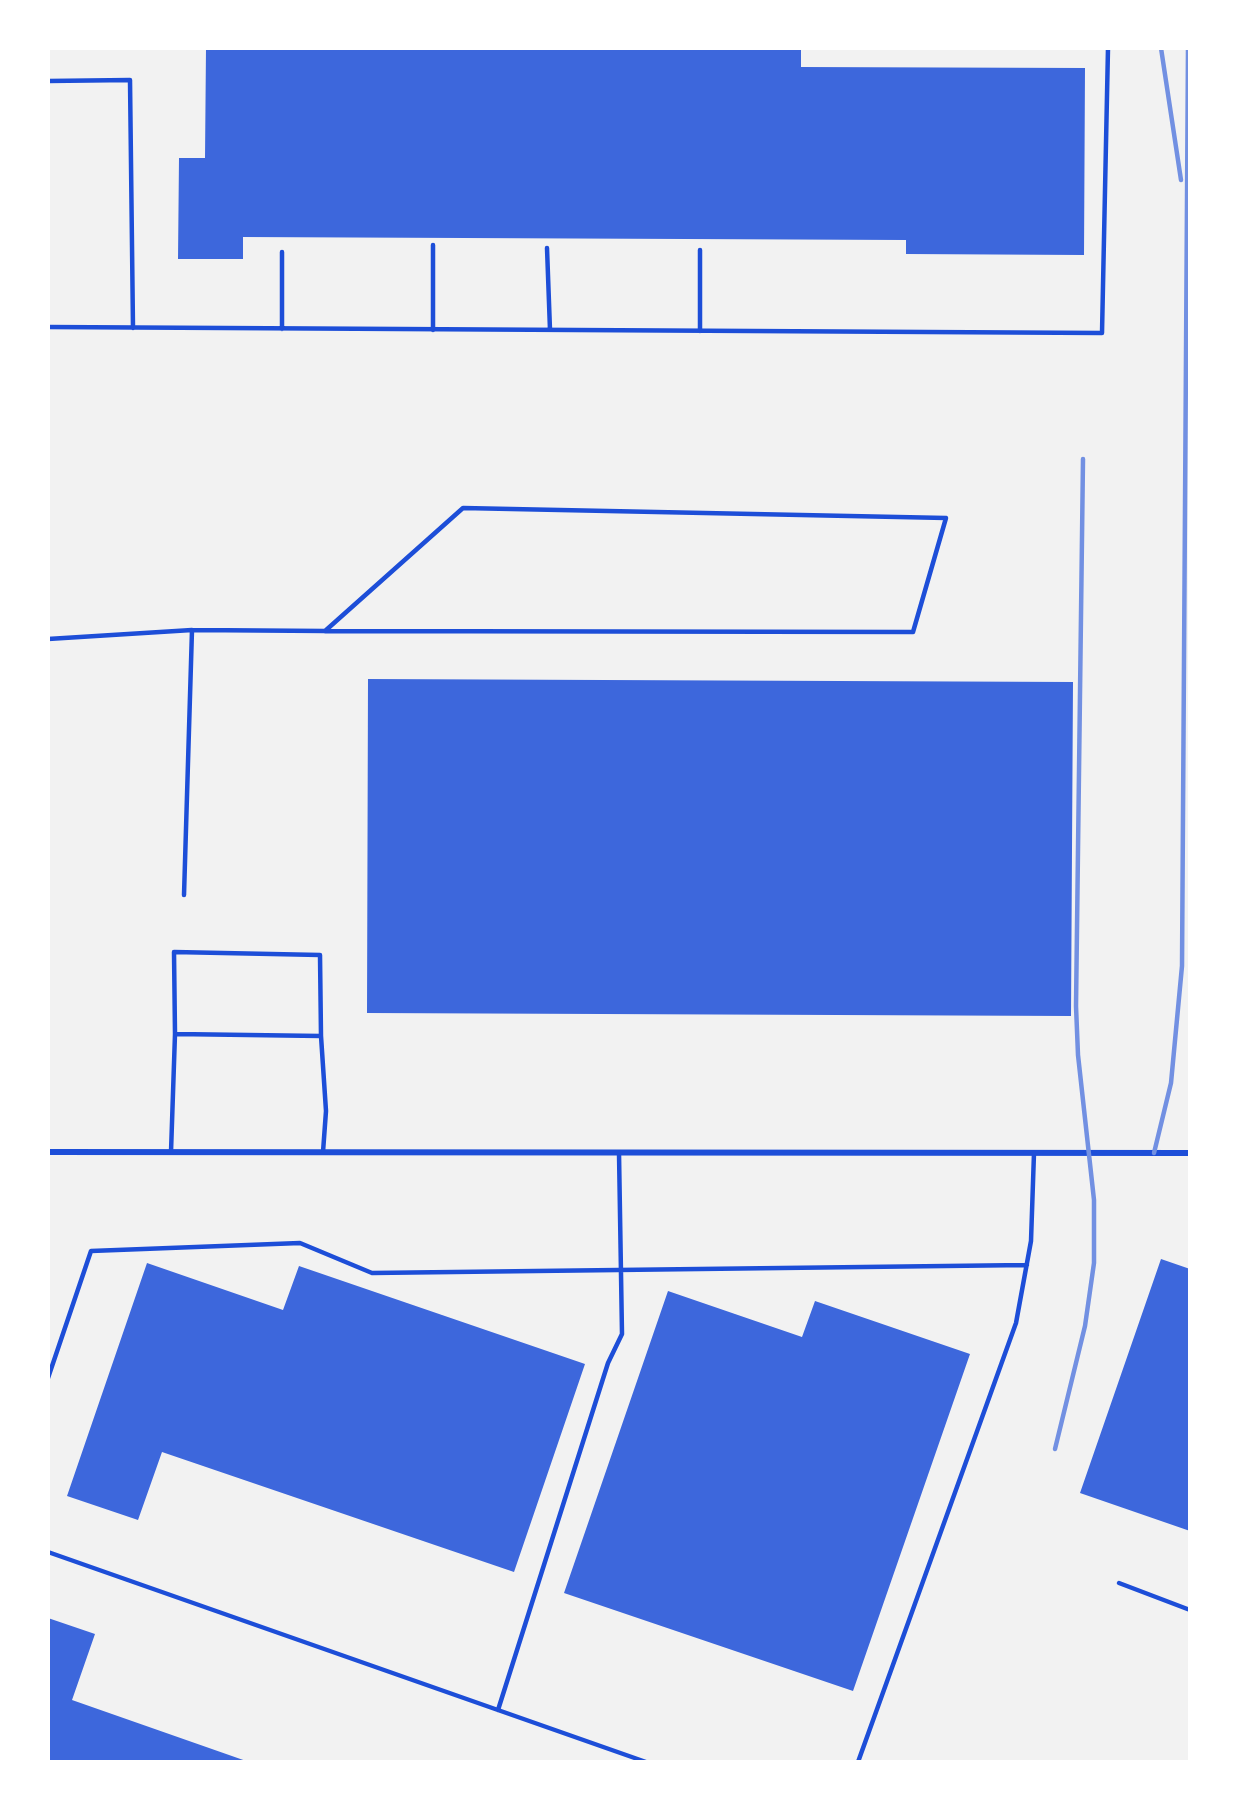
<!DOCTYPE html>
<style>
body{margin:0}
#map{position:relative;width:1238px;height:1810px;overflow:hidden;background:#f2f2f2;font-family:"Work Sans",sans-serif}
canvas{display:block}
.frame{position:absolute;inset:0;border:50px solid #fff;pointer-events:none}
</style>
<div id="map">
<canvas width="1238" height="1810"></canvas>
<div class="frame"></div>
</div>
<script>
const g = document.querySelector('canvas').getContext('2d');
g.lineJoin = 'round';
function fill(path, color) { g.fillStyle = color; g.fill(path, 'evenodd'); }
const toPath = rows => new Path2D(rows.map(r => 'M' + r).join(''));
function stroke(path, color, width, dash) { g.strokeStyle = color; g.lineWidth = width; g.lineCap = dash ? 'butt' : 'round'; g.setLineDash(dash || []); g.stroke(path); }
const building = toPath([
 [206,48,801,48,801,67,1085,68,1084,255,906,254,906,240,243,237,243,259,178,259,179,158,205,158],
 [368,679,1073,682,1071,1016,367,1013],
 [1161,1259,1190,1269,1190,1531,1080,1493],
 [147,1263,283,1310,299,1266,585,1364,514,1572,162,1452,138,1520,67,1496],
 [668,1291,802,1337,815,1301,970,1354,853,1691,564,1593],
 [48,1618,95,1634,72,1700,249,1762,48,1762]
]);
const service = toPath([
 [48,81,130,80,133,328],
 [433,245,433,330],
 [547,248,550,330],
 [700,250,700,331],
 [48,327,1102,333,1108,48],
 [282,329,282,252],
 [192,630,325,631,913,632,946,518,463,508,325,631],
 [48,639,192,630,184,895],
 [175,1034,321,1036],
 [171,1152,175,1034,174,952,320,955,321,1036,326,1111,323,1152],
 [48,1378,91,1251,300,1243,372,1273,1027,1265],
 [48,1552,646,1762],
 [1119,1583,1190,1610],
 [498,1710,608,1363,622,1334,619,1153],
 [858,1762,1016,1323,1031,1241,1034,1153]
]);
const minor = toPath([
 [48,1152,1190,1153]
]);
const rail = toPath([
 [1161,48,1181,180],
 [1154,1153,1171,1083,1182,966,1188,48],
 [1055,1449,1085,1326,1094,1263,1094,1200,1078,1055,1076,1006,1083,459]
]);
fill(building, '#3d67dc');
stroke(service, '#1d4ed8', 4.5);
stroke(minor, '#1d4ed8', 6);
stroke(rail, '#7290e2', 4.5);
</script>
